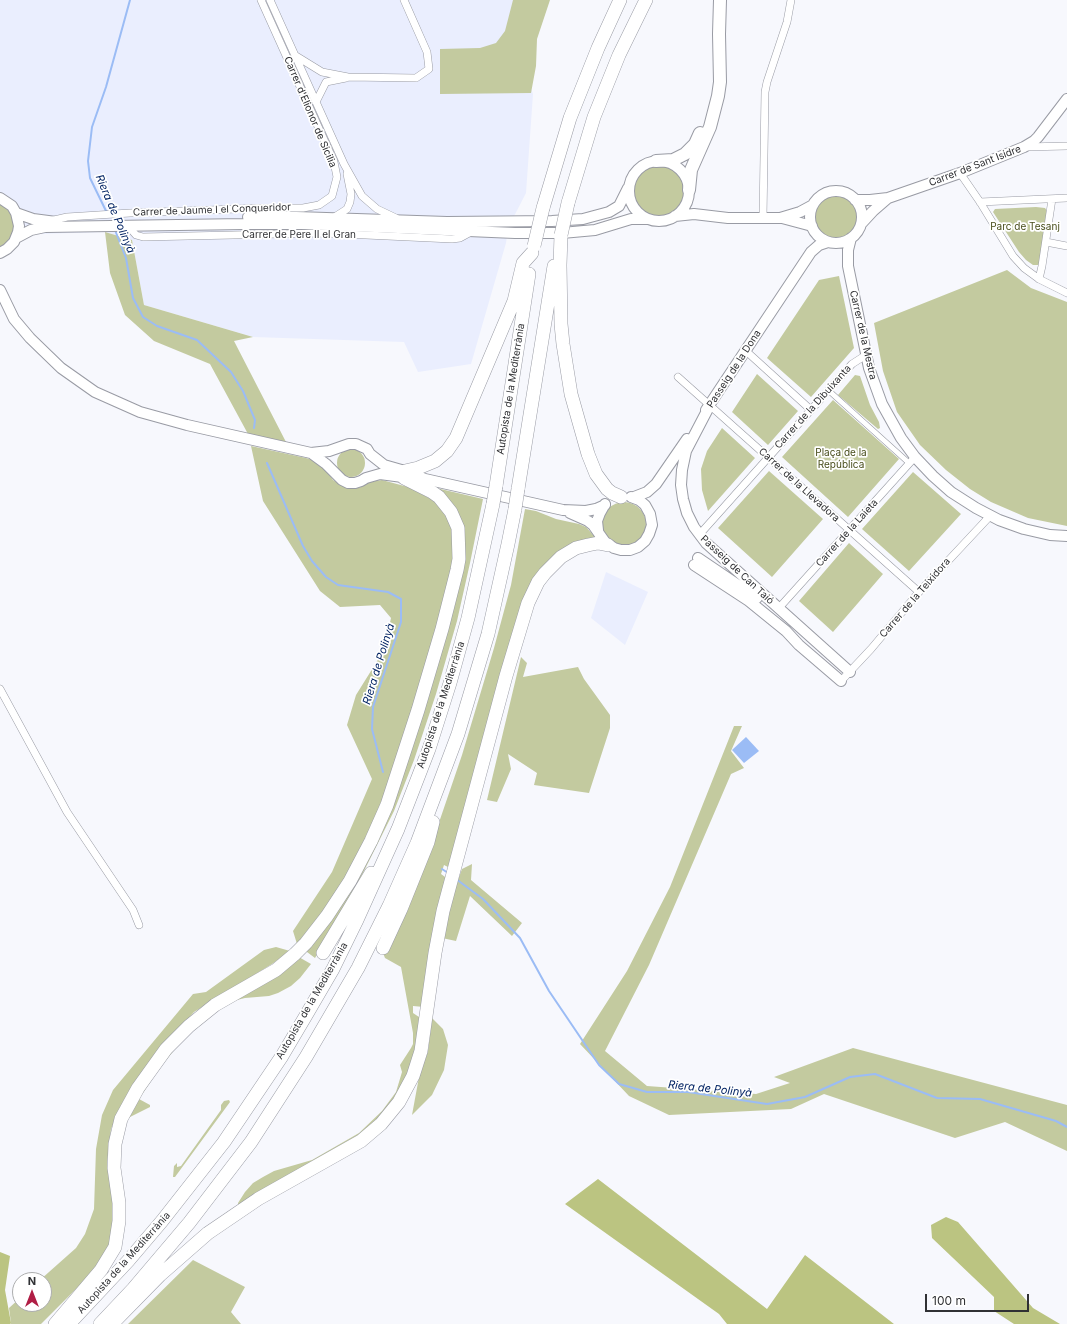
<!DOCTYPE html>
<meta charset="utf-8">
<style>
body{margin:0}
#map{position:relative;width:1067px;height:1324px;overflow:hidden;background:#f7f8fd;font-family:Inter,sans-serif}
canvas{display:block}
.north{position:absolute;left:12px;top:1272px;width:40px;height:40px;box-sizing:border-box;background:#fff;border:1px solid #acadae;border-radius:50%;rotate:0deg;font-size:11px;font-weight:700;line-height:16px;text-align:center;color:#303134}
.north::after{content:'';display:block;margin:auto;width:14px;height:18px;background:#b01e45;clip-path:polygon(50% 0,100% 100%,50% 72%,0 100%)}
.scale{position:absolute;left:925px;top:1294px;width:104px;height:18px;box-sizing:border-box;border:2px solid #303134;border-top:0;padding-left:5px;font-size:12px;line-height:14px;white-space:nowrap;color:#303134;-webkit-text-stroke:3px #fff;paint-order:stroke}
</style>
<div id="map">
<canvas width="1067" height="1324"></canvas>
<div class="north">N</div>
<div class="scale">100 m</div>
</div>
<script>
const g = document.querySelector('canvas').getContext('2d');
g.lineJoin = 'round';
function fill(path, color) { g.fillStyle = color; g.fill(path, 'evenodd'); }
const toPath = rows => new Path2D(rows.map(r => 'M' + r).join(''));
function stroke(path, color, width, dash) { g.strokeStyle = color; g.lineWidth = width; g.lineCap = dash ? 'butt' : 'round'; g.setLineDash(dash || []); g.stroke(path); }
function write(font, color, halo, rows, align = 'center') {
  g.font = font + ' Inter,sans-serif'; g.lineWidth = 3.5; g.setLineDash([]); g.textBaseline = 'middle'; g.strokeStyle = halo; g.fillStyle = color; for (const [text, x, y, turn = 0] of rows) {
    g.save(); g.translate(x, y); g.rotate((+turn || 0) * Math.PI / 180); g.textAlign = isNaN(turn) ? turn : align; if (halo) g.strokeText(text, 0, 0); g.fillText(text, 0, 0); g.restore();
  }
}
const built = toPath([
 [0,0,518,0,510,32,533,94,526,193,508,228,506,243,471,364,418,372,404,342,253,337,144,305,132,240,105,232,38,234,13,230,0,248],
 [606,572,648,592,625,645,591,618]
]);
const green = toPath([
 [513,0,550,0,537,39,536,66,531,93,440,94,440,49,480,48,496,43,505,31],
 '629 191a30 30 0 1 1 60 0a30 30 0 1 1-60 0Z',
 '810 217a26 26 0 1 1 52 0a26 26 0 1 1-52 0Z',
 [0,198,7,202,18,232,0,253],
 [1036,207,1045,208,1047,211,1039,265,1033,265,1026,260,1019,252,993,212,995,209],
 [105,232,132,240,144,305,253,337,234,341,286,442,248,434,210,364,154,341,125,315,110,273],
 [1007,270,1031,288,1067,302,1067,526,1028,518,991,502,970,489,946,470,920,445,897,412,883,371,874,323],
 [839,276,854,348,811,397,767,358,819,280],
 [757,374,798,411,768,445,732,412],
 [855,375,860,376,870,405,879,422,880,428,878,429,838,395],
 [833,400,899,459,848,517,782,457],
 [722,428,755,458,708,511,702,490,701,469,707,451],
 [251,446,306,458,316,461,326,470,333,480,344,487,351,488,359,488,369,482,382,480,408,487,433,500,443,510,450,524,453,537,452,566,429,655,388,785,368,835,350,870,326,907,297,944,293,931,332,872,372,779,347,725,356,695,384,650,391,618,380,605,340,607,320,591,263,501],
 '337 463a14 14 0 1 1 28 0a14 14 0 1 1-28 0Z',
 [769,471,823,519,772,577,718,528],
 [913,472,961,514,909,571,862,529],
 [432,487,483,499,470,563,457,621,436,694,414,760,394,811,360,879,315,958,303,949,376,839,463,534],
 '602 524a22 22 0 1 1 44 0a22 22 0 1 1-44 0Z',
 [525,509,536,511,556,519,579,524,586,527,595,537,594,540,546,566,450,868,444,865,441,874,448,879,424,1007,413,1006,413,1013,419,1017,423,1016,423,1031,402,1091,366,1134,238,1206,238,1203,245,1192,253,1183,263,1177,274,1171,312,1160,359,1133,382,1111,396,1092,402,1072,400,1065,411,1048,413,1044,413,1033,401,967,385,958,383,953,432,843,462,755,494,648,511,585],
 [849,543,883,574,833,632,799,601],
 [521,657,527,663,523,677,578,667,584,679,610,715,610,728,589,793,534,785,537,773,508,754,511,769,497,802,487,800],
 [734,726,742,726,731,751,744,768,731,774,649,965,605,1051,647,1086,756,1094,790,1083,774,1077,853,1048,1067,1105,1067,1151,1005,1122,955,1138,824,1094,791,1109,669,1115,629,1096,580,1044,627,971,670,887],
 [472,864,471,880,522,923,512,936,470,896,456,941,442,938,453,894,462,869],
 [276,947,290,951,272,964,194,1012,148,1064,124,1100,111,1129,107,1163,113,1204,113,1235,106,1254,89,1276,41,1324,10,1324,11,1323,9,1308,20,1298,20,1304,44,1304,44,1280,40,1280,76,1248,85,1234,94,1209,96,1149,102,1115,113,1090,193,994,206,992,264,950],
 [297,956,311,964,300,978,291,986,278,993,269,996,245,998,233,1001,202,1021,183,1039,159,1069,139,1099,150,1105,150,1107,130,1117,126,1122,124,1119,143,1087,169,1051,181,1038,200,1019,218,1007,278,973],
 [432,1018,443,1029,448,1045,444,1070,432,1095,412,1115,419,1077,428,1051],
 [229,1100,230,1102,175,1177,173,1177,174,1166,177,1163,177,1167,181,1166,221,1110,221,1105,224,1101],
 [193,1260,245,1287,231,1312,241,1324,128,1324]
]);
const forest = toPath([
 [598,1179,767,1309,805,1255,894,1324,727,1324,719,1314,565,1204],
 [946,1217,958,1222,1033,1308,1060,1324,1014,1324,994,1311,994,1297,932,1238,931,1225],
 [0,1252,10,1256,5,1290,11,1323,10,1324,0,1324]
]);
const water = toPath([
 [746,737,759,751,744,763,732,750]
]);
const stream = toPath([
 [107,213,90,178,88,161,92,127,106,87,130,0],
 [115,230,126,258,133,298,143,317,157,326,197,340,231,372,243,391,255,420,254,428],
 [267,463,303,546,312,561,326,577,338,585,388,592,401,599,401,622,373,707,372,729,383,772],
 [442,869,448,873],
 [456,879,483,899,520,938,549,991,599,1065,619,1084,647,1092,688,1092,767,1104,805,1097,850,1077,875,1074,937,1098,980,1099,1056,1121,1067,1127]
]);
const pedestrian = toPath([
 [828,390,909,463]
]);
const minor = toPath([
 [270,0,344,164,362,196,377,209,396,218],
 [296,56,322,72,348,77,416,78,429,69,427,52,404,0],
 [316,102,326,82,346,78],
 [1025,147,1067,146],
 [960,173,980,202,1013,256,1024,268,1039,279,1067,293],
 [980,202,1067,198],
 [333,218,347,209,350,202,351,194,347,174],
 [763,218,765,92,767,82,787,22,791,0],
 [50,221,67,217,130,213,262,208,303,208,319,205,332,196,337,177,334,162,261,0],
 [128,226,136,235,143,237,323,233,452,239,460,238,471,232],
 [1046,242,1067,246],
 [1039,279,1042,266,1052,199],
 [746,351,811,410],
 [678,377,919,592],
 [699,535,852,364,866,355],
 [778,609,915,457],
 [841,681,871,649,919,592,990,516],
 [0,689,67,812,133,910,139,925]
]);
const secondary = toPath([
 '629 191a30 30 0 1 1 60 0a30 30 0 1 1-60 0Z',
 '810 217a26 26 0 1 1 52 0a26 26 0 1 1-52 0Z',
 [0,198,12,206,16,213,19,226,18,232,14,242,7,249,0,253],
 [855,200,870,200,888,198,960,173,1024,147,1034,141,1038,137,1067,99],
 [16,213,33,219,56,222],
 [675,216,694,214,728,218,780,218,800,212,813,205],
 [248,217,296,217,447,222,552,221,583,219,609,212,619,206,628,188],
 [782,218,812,226],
 [861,224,873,211,888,198],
 [16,238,31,230,45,227,244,224,305,224,515,233,562,233,595,230,631,219,647,219],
 [851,238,848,250,848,266,869,368,882,404,901,438,915,457,933,476,951,492,976,508,999,520,1024,529,1050,535,1067,536],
 [0,290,14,319,30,338,61,368,95,392,140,412,187,425,311,453,329,451,349,444,356,444,367,449,370,454,384,465,405,471,425,479,563,510,586,511,596,509,605,505],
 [710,405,686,451,682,470,681,485,683,499,687,513,694,527,706,543,850,672],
 [706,410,811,252,819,245,828,242],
 [311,453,326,464,342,480,348,483,355,483,361,481,366,478,380,474,410,478],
 [634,497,647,492,656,484,687,439],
 [570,513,588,521,593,525,605,542,614,548,621,550,630,550,638,547,645,541,649,534,652,525,650,514,645,505,639,500,631,497],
 [598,530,597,521,600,513,605,504],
 [698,558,757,598],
 [694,565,749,601,786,631,799,645,841,681]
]);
const trunk = toPath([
 [656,161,673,160,685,154,695,144,700,133],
 [689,190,691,170,710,127,718,96,720,82,719,34,720,0]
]);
const motorway = toPath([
 [568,203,594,117,619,55,646,0],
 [543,208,570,118,598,48,620,0],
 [561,235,560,265,561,324,563,344,571,394,588,454,596,474,607,489,612,493,621,497],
 [405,471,418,468,435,461,447,451,456,438,514,301,523,263,532,253],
 [496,486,529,274],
 [518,489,554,266],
 [383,948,401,909,428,842,433,822],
 [323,953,371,873],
 [55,1324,101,1270,115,1247,119,1221,119,1203,114,1168,115,1144,121,1119,138,1088,166,1049,189,1026,215,1005,276,970,295,954,306,943,327,916,350,881,371,841,387,805,418,710,442,629,457,570,459,559,458,528,451,512,439,497,432,492,404,478],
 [69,1324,128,1261,162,1221,224,1142,282,1056,308,1012,333,969,356,922,398,829,429,749,450,683,468,618,493,504],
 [100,1324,133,1289,189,1223,251,1142,306,1057,358,968,389,906,417,843,458,734,488,634,508,544,515,509],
 [112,1324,160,1275,208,1233,258,1199,361,1141,381,1124,399,1102,413,1076,421,1051,435,953,443,911,506,676,528,603,538,582,545,573,561,557,576,548,588,545,598,543,608,545]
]);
const motorwayBridge = toPath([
 [561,235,568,203],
 [534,246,543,208],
 [493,504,496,486],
 [515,509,518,489]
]);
const streetNames = [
 ["Carrer d'Elionor de Sicilia",310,112,67],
 ["Carrer de Sant Isidre",975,166,-21],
 ["Carrer de Jaume I el Conqueridor",212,210,-2],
 ["Carrer de Pere II el Gran",299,235],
 ["Carrer de la Mestra",863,335,77],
 ["Passeig de la Dona",734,369,-57],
 ["Autopista de la Mediterrània",511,389,-81],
 ["Carrer de la Dibuixanta",813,407,-48],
 ["Carrer de la Llevadora",799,485,42],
 ["Carrer de la Laieta",847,533,-48],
 ["Passeig de Can Taió",737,570,43],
 ["Carrer de la Teixidora",915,598,-49],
 ["Autopista de la Mediterrània",441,705,-72],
 ["Autopista de la Mediterrània",312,1001,-60],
 ["Autopista de la Mediterrània",124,1263,-48]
];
const parkNames = [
 ["Parc de Tesanj",1025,227],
 ["Plaça de la",841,453],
 ["República",841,465]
];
const waterNames = [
 ["Riera de Polinyà",115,214,67],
 ["Riera de Polinyà",379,664,-73],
 ["Riera de Polinyà",710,1089,6]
];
fill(built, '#eaeefe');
fill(green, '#c3ca9f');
fill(forest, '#bbc481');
fill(water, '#9bbcf5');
stroke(stream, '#9bbcf5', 2);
stroke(pedestrian, '#999ba4', 6);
stroke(minor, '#999ba4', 8);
stroke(secondary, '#999ba4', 12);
stroke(trunk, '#999ba4', 14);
stroke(motorway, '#999ba4', 14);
stroke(pedestrian, '#fff', 5);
stroke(minor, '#fff', 7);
stroke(secondary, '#fff', 10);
stroke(trunk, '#fff', 12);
stroke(motorway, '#fff', 13);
stroke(motorwayBridge, '#999ba4', 14, []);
stroke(motorwayBridge, '#fff', 13);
write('10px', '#303134', '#fff', streetNames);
write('10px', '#484d1b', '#fff', parkNames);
write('italic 11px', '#032464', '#fff', waterNames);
</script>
